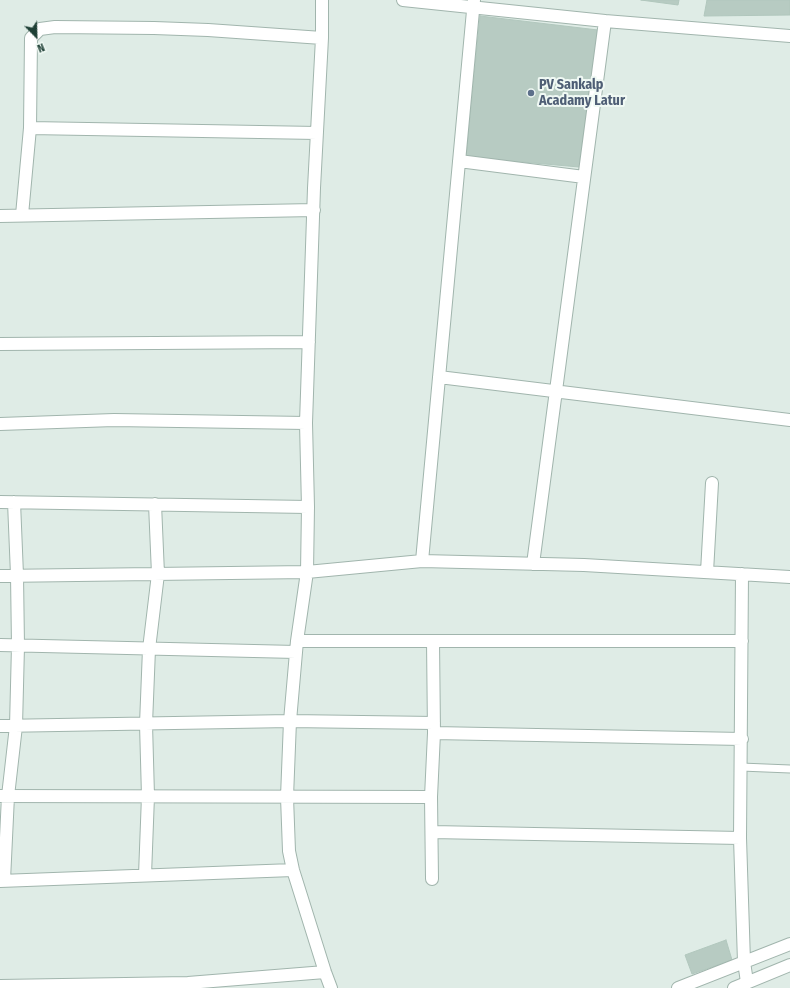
<!DOCTYPE html>
<style>
body{margin:0}
#map{position:relative;width:790px;height:988px;overflow:hidden;background:#dfece6;font-family:"Fira Sans Condensed",sans-serif}
canvas{display:block}
.north{position:absolute;left:16px;top:16px;width:40px;height:40px;-webkit-text-stroke:3px #f0f9f4;paint-order:stroke;rotate:157deg;font-size:11px;font-weight:700;line-height:16px;text-align:center;color:#1e3f35}
.north::after{content:'';display:block;margin:auto;width:14px;height:18px;background:#1e3f35;clip-path:polygon(50% 0,100% 100%,50% 72%,0 100%)}
</style>
<div id="map">
<canvas width="790" height="988"></canvas>
<div class="north">N</div>
</div>
<script>
const g = document.querySelector('canvas').getContext('2d');
g.lineJoin = 'round';
function fill(path, color) { g.fillStyle = color; g.fill(path, 'evenodd'); }
const toPath = rows => new Path2D(rows.map(r => 'M' + r).join(''));
function stroke(path, color, width, dash) { g.strokeStyle = color; g.lineWidth = width; g.lineCap = dash ? 'butt' : 'round'; g.setLineDash(dash || []); g.stroke(path); }
function write(font, color, halo, rows, align = 'center') {
  g.font = font + ' "Fira Sans Condensed",sans-serif'; g.lineWidth = 4; g.setLineDash([]); g.textBaseline = 'middle'; g.strokeStyle = halo; g.fillStyle = color; for (const [text, x, y, turn = 0] of rows) {
    g.save(); g.translate(x, y); g.rotate((+turn || 0) * Math.PI / 180); g.textAlign = isNaN(turn) ? turn : align; if (halo) g.strokeText(text, 0, 0); g.fillText(text, 0, 0); g.restore();
  }
}
const building = toPath([
 [641,0,679,0,678,5,641,0],
 [707,0,790,0,790,15,704,16,707,0],
 [480,16,598,30,579,167,466,157,480,16],
 [726,940,732,960,692,974,685,955,726,940]
]);
const service = toPath([
 [741,767,790,769]
]);
const minor = toPath([
 [322,0,322,38,314,188,306,423,308,507,307,572,297,641,290,721,287,797,289,851,293,870,325,972,331,988],
 [403,0,605,21,790,36],
 [317,133,30,128,31,38,40,29,55,27,154,28,208,30,322,38],
 [459,161,584,177],
 [22,215,30,128],
 [0,216,314,210],
 [0,344,309,342],
 [439,377,790,420],
 [0,424,114,420,306,423],
 [0,502,308,507],
 [422,561,474,0],
 [533,564,605,21],
 [707,572,712,483],
 [742,574,740,838,744,962,747,982],
 [0,576,307,572,422,561,584,565,790,577],
 [297,641,433,641],
 [742,641,433,641,434,733,742,739],
 [0,645,296,652],
 [0,726,290,721,434,723],
 [0,796,431,797],
 [432,832,740,838],
 [145,875,148,796,146,724,149,649,158,574,155,504],
 [432,879,431,797,434,733],
 [4,880,8,796,16,726,18,646,17,575,14,502],
 [0,881,293,870],
 [0,986,188,983,325,972],
 [678,988,790,944]
]);
const tertiary = toPath([
 [734,988,790,965]
]);
const markers = [
 [531,93,4,"#5c6f8a"]
];
const serviceNames = [
 ["PV Sankalp",539,85],
 ["Acadamy Latur",539,101]
];
fill(building, '#b7cbc2');
stroke(building, '#b1c7bd', 1);
stroke(service, '#a1b5ad', 9);
stroke(minor, '#a1b5ad', 14);
stroke(tertiary, '#a1b5ad', 14);
stroke(service, '#fff', 7);
stroke(minor, '#fff', 12);
stroke(tertiary, '#fff', 12);
for (const [x, y, r, color] of markers) { const dot = new Path2D(); dot.arc(x, y, r, 0, 2 * Math.PI); g.fillStyle = color; g.fill(dot); stroke(dot, '#f0f9f4', 1.5); }
write('bold 14px', '#4e5e75', '#f0f9f4', serviceNames, 'left');
</script>
